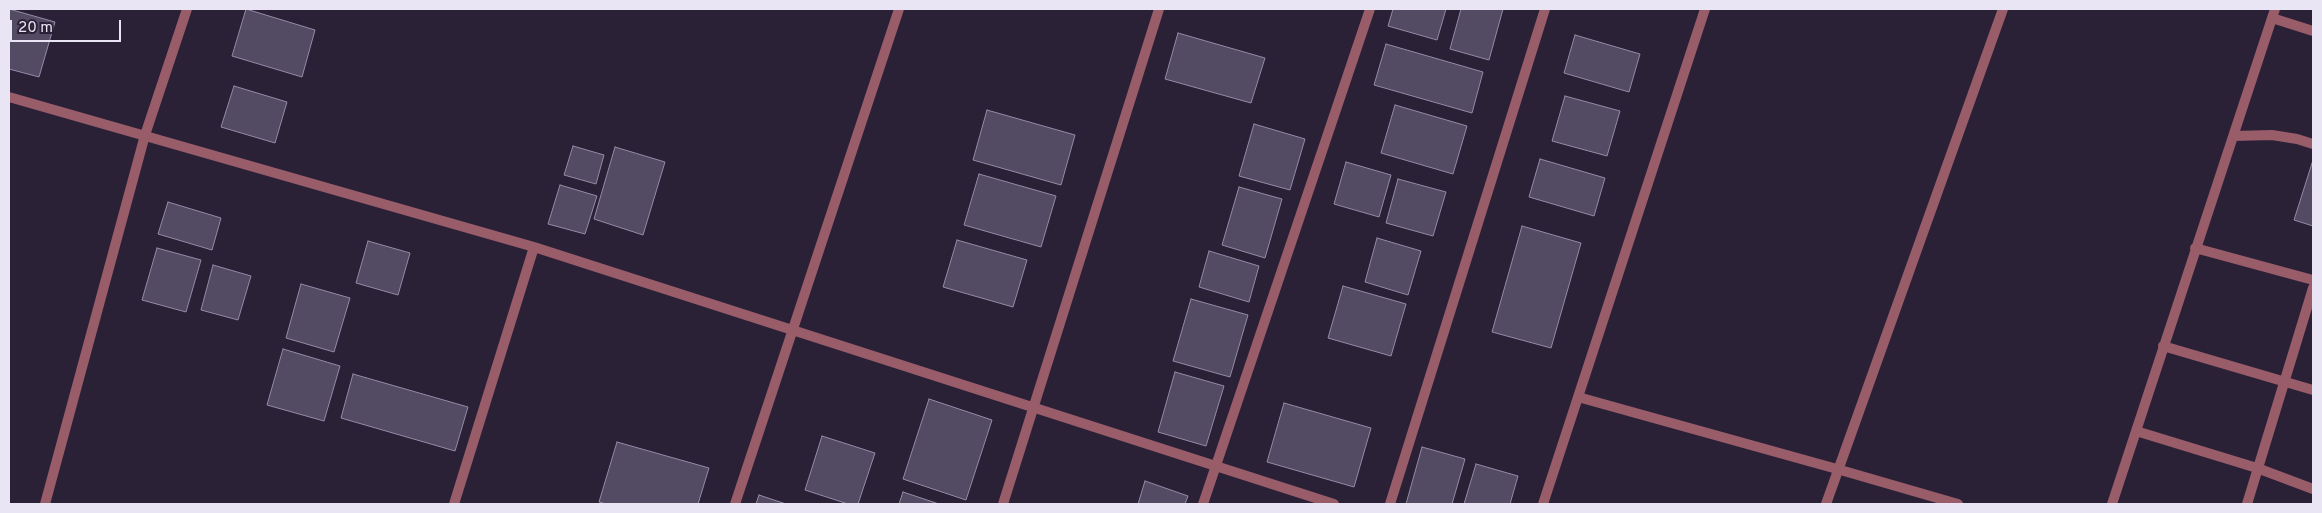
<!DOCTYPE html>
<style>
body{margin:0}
#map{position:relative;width:2322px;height:513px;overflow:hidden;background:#2a2137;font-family:Overpass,sans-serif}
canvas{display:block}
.frame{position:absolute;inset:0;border:10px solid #eae5f4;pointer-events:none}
.scale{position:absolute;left:10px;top:20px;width:111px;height:22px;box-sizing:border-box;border:2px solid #eae5f4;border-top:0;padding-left:6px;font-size:15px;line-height:18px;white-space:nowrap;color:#eae5f4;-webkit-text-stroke:4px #2a2137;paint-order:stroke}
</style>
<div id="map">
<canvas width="2322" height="513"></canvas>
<div class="frame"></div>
<div class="scale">20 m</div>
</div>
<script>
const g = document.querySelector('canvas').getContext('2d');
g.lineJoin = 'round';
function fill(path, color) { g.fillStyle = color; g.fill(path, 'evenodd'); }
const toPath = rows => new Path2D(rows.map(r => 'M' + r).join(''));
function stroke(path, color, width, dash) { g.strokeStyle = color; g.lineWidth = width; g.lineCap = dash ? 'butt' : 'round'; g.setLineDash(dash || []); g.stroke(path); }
const building = toPath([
 [9,9,55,22,39,77,9,69,9,9],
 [246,9,315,30,302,77,232,56,246,9],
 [1393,9,1446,9,1437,40,1388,26,1393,9],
 [1461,9,1503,9,1489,60,1450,49,1461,9],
 [1178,33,1265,58,1251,103,1165,79,1178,33],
 [1575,35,1640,54,1629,92,1564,73,1575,35],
 [1386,44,1483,72,1472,113,1374,85,1386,44],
 [234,86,287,102,275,143,221,127,234,86],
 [1565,96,1620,111,1607,156,1552,141,1565,96],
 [1395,105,1467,126,1453,174,1381,153,1395,105],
 [987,110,1075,135,1061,185,973,160,987,110],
 [1254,124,1305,139,1290,190,1239,176,1254,124],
 [573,146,604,155,596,184,564,175,573,146],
 [615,147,665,162,643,235,594,219,615,147],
 [1540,159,1605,178,1594,216,1529,197,1540,159],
 [2313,160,2313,226,2294,220,2313,160],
 [1346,162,1391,175,1379,217,1334,204,1346,162],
 [979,174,1056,196,1041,247,964,225,979,174],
 [1398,179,1446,192,1433,236,1386,223,1398,179],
 [560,185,597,196,585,234,548,224,560,185],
 [1239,187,1282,199,1265,258,1222,245,1239,187],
 [168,202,221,218,212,250,158,234,168,202],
 [1522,226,1581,243,1551,348,1492,332,1522,226],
 [1377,238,1421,251,1408,295,1365,282,1377,238],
 [957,240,1027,260,1013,307,943,287,957,240],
 [368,241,410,253,398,295,356,283,368,241],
 [157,248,201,260,186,312,142,300,157,248],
 [1209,251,1259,266,1249,302,1199,287,1209,251],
 [213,265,251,276,238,320,201,310,213,265],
 [301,284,350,298,334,352,286,338,301,284],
 [1343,286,1406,304,1391,356,1328,338,1343,286],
 [1191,299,1248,315,1230,377,1173,361,1191,299],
 [283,349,340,366,324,421,267,405,283,349],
 [1175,372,1224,386,1206,446,1158,432,1175,372],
 [353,374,468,407,455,451,341,418,353,374],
 [929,399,992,420,966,500,903,479,929,399],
 [1284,403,1371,428,1354,487,1267,462,1284,403],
 [822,436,875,453,858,504,848,504,805,490,822,436],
 [617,442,709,468,698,504,606,504,599,502,617,442],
 [1422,447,1465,459,1452,504,1406,504,1422,447],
 [1476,464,1518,476,1510,504,1464,504,1476,464],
 [1145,481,1188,496,1185,504,1138,504,1145,481],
 [903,492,939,504,899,504,903,492],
 [759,495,786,504,756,504,759,495]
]);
const minor = toPath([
 [2272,18,2313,31],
 [9,97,534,247,1334,504],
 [2234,136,2272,135,2297,139,2313,144],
 [2195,248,2313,280],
 [2163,346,2313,390],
 [1578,397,1837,469,1958,504],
 [2136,431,2257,468,2313,489],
 [45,504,145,135,187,9],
 [454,504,534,247],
 [735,504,899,9],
 [1003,504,1159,9],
 [1203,504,1370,9],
 [1390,504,1545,9],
 [1543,504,1705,9],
 [1826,504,2003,9],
 [2112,504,2275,9],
 [2247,504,2313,288]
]);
fill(building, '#534a63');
stroke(building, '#958ba7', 1);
stroke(minor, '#995c69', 10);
</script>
